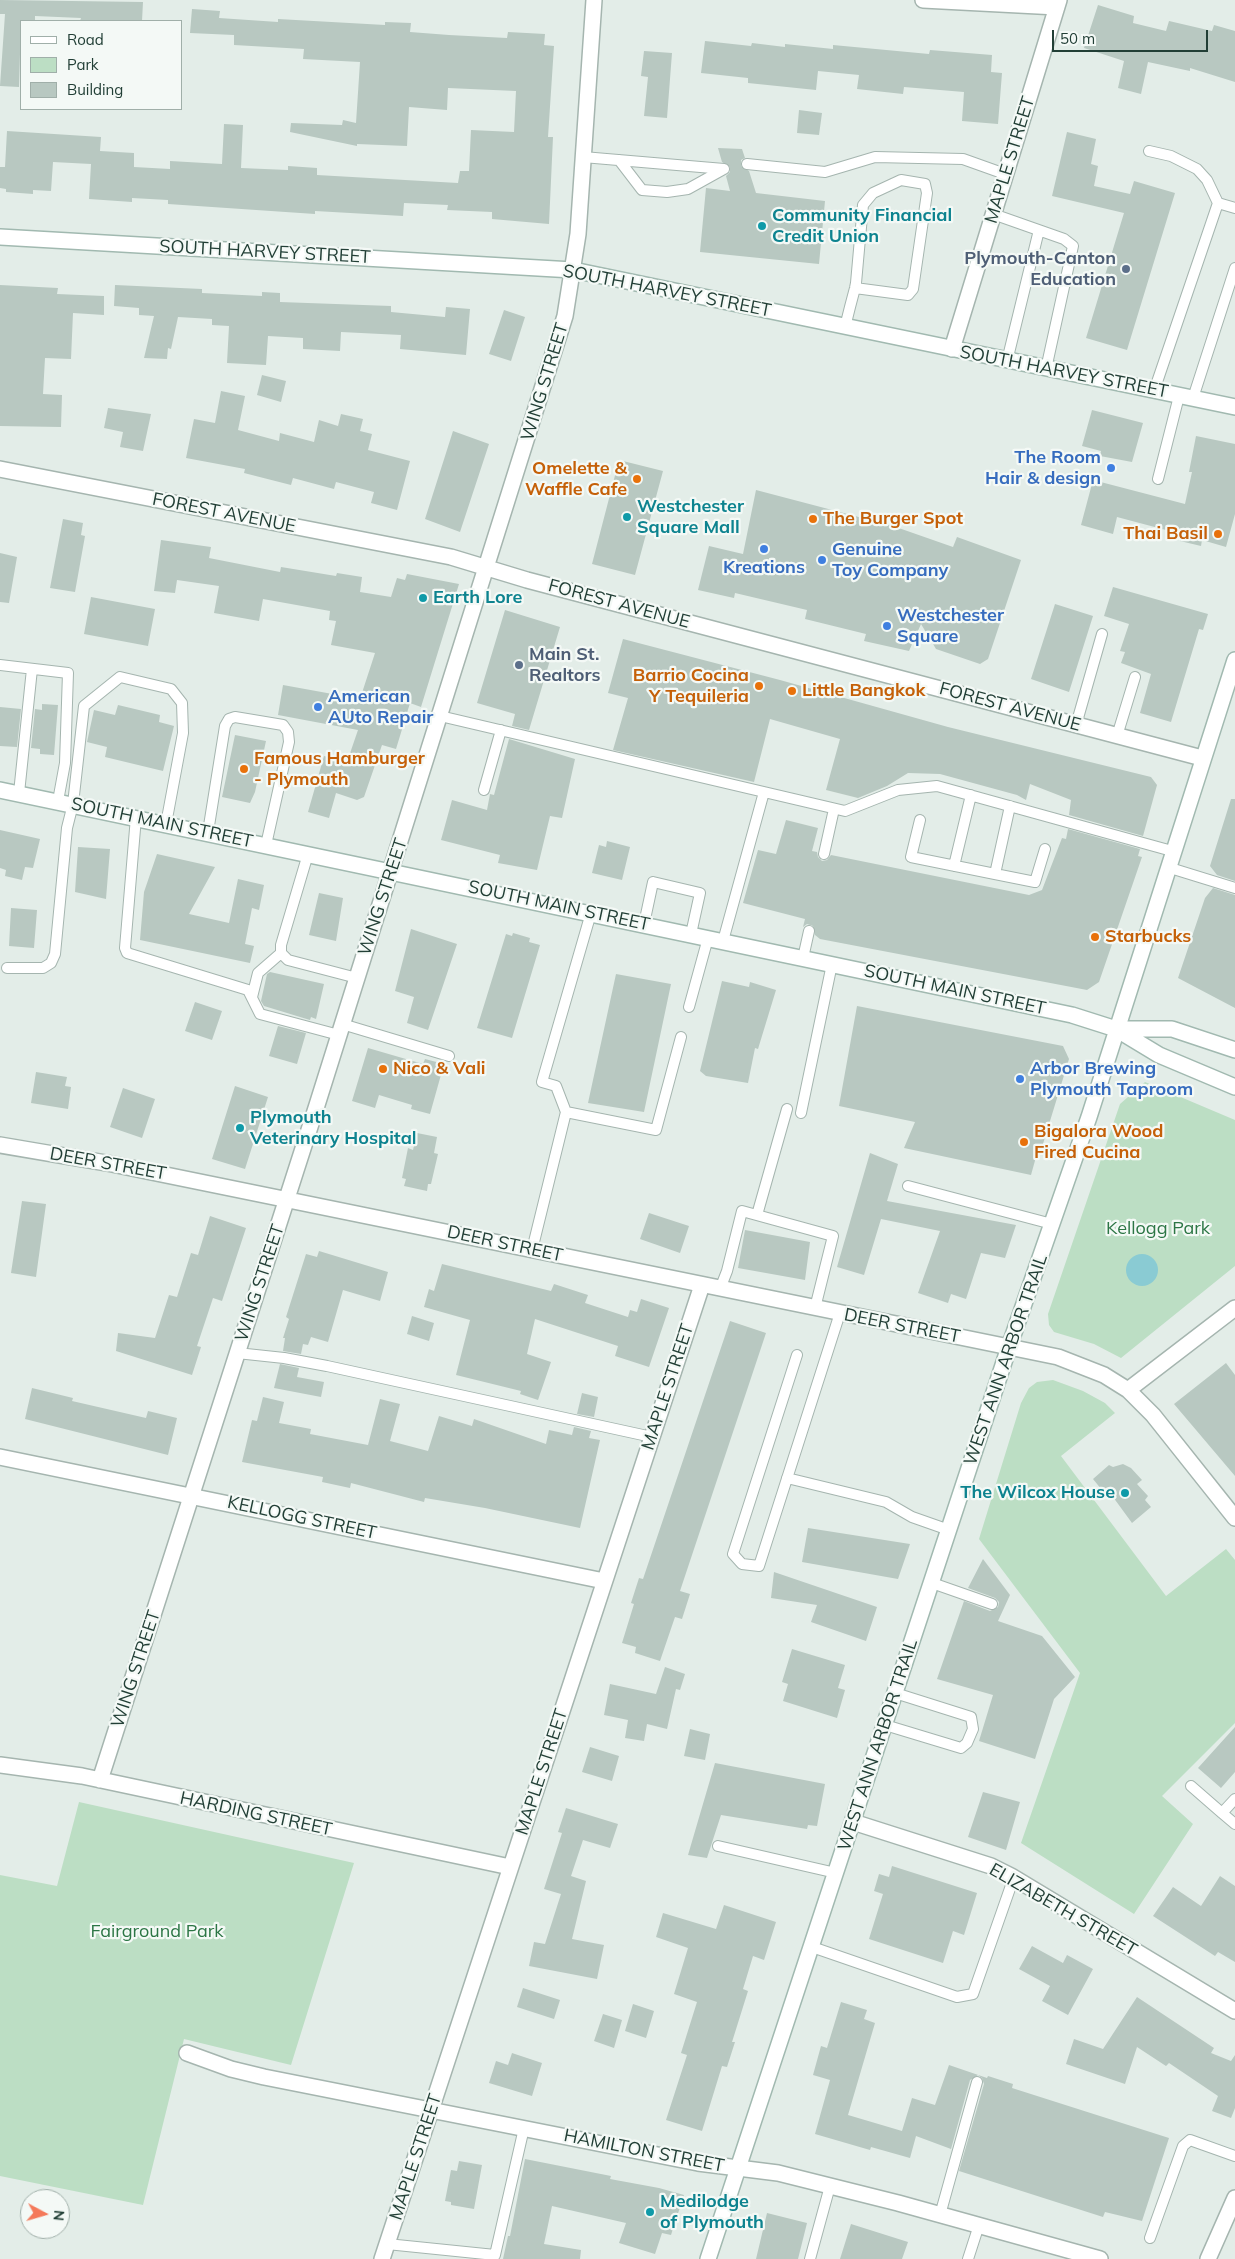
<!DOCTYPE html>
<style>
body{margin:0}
#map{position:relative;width:1235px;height:2259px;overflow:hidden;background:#e3ede8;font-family:Mulish,sans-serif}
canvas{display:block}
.legend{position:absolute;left:20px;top:20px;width:162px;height:90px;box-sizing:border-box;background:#f4f9f6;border:1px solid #a0afa9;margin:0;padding:6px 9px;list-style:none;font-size:15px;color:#223f36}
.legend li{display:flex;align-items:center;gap:10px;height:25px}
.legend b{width:25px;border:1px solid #a0afa9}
.north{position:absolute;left:20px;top:2189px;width:50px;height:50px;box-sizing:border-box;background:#f4f9f6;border:1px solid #a0afa9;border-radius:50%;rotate:96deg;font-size:14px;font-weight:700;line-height:20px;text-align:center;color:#223f36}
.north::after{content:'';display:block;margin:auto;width:18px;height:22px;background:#f4795a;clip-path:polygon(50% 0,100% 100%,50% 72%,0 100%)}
.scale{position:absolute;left:1052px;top:30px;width:156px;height:22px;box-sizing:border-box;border:2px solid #223f36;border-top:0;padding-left:6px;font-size:15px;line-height:18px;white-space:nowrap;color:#223f36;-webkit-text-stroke:4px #f4f9f6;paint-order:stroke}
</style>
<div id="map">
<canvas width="1235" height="2259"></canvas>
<ul class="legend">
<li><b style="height:6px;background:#fff"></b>Road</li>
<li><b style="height:14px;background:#bcdec4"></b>Park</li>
<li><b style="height:14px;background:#b8c8c1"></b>Building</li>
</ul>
<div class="north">N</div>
<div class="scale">50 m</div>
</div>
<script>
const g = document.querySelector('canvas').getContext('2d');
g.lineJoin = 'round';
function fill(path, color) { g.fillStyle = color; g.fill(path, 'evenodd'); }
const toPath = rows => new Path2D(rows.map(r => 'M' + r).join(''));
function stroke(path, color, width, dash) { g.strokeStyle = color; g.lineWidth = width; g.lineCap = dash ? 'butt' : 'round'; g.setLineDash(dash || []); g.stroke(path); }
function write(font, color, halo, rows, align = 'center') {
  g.font = font + ' Mulish,sans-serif'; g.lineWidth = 4.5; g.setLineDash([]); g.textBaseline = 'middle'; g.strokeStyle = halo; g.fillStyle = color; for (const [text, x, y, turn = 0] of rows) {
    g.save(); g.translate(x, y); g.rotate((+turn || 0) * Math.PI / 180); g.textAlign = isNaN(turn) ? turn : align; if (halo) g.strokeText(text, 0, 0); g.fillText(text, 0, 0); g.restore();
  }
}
const green = toPath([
 [1145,1082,1235,1120,1235,1266,1121,1358,1094,1344,1054,1332,1049,1325,1048,1314,1120,1104],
 [1053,1380,1083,1391,1105,1403,1115,1413,1061,1456,1166,1596,1226,1549,1235,1560,1235,1723,1162,1796,1193,1824,1134,1914,1021,1843,1080,1673,979,1539,1021,1403,1029,1388,1037,1382],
 [79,1802,354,1863,291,2065,184,2039,143,2205,0,2176,0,1875,57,1886]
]);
const water = toPath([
 '1126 1270a16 16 0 1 1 32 0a16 16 0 1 1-32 0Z'
]);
const building = toPath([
 [0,0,143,2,142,21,80,21,81,18,35,16,35,21,21,21,19,87,0,86,5,14,0,14],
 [1098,5,1134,16,1133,23,1166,31,1169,21,1212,31,1214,25,1235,31,1235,82,1190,68,1190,71,1148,62,1141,94,1118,88,1124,61,1084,48],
 [192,9,220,11,219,18,278,22,278,19,385,25,385,22,411,23,410,32,449,35,507,38,508,32,545,34,544,45,554,46,548,137,553,137,549,224,492,219,492,212,447,210,448,205,404,203,403,216,315,211,315,214,168,204,168,200,132,198,132,202,89,199,91,164,53,162,51,191,33,190,33,194,6,192,6,189,0,188,0,167,5,167,7,131,101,137,100,151,134,153,134,167,170,169,170,161,222,164,224,124,243,125,241,168,288,170,288,166,317,168,317,175,458,183,460,171,469,171,471,130,514,132,516,91,448,88,447,110,409,107,407,146,357,144,357,146,290,132,291,123,342,125,343,120,356,123,360,62,303,59,304,49,234,45,234,35,190,33],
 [705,41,751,46,752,43,785,47,785,44,833,49,833,45,929,54,930,50,992,55,991,72,1002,73,998,124,962,121,964,92,904,87,903,94,857,89,859,75,818,71,816,90,748,83,748,78,701,73],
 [644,51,672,53,667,118,644,116,648,77,641,76],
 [799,110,822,113,819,135,797,133],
 [1067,132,1096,139,1091,164,1098,166,1094,186,1130,194,1134,181,1175,193,1127,350,1086,338,1124,213,1052,196],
 [718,148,742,149,745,158,741,160,741,166,749,171,756,193,825,201,819,264,700,252,706,188,730,191,726,176,730,172,730,167,722,162],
 [0,285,58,288,57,294,104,296,104,315,73,313,71,359,45,358,43,394,62,395,61,427,0,426],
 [115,285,202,289,202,293,262,296,262,292,280,293,280,302,391,306,391,312,445,317,446,307,470,309,466,355,400,349,401,335,341,332,340,351,303,349,303,338,268,336,266,365,227,363,229,326,212,325,212,319,178,317,171,349,168,348,167,359,144,358,154,316,139,315,139,308,114,306],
 [504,310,525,317,511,361,489,354],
 [262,375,286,381,281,402,257,395],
 [221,391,245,396,238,430,279,441,280,433,314,442,319,420,338,426,341,414,363,419,360,431,372,434,368,450,410,461,397,510,371,503,374,492,336,482,334,489,293,478,291,485,244,473,245,469,186,458,194,419,215,423],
 [108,408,151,414,143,451,120,447,123,432,104,428],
 [1092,410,1143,423,1132,462,1100,456,1101,451,1082,446],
 [453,431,489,444,460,532,425,519],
 [1196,436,1235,444,1235,514,1226,547,1202,540,1201,546,1180,541,1181,534,1117,517,1113,534,1081,525,1093,480,1185,504,1192,472,1189,472],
 [619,460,663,471,635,575,592,564],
 [756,490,893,526,953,547,957,537,1021,560,988,659,980,664,936,649,921,624,909,651,864,641,866,634,805,619,807,610,735,593,734,598,698,590,709,546,743,554],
 [63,519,83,523,81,535,85,536,75,592,50,588],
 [161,540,211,547,209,558,280,572,281,567,336,576,337,573,362,577,360,592,391,597,397,578,405,580,407,574,459,584,421,707,410,703,396,749,382,745,364,797,357,800,336,793,329,818,308,812,324,756,347,762,358,730,278,715,283,685,360,699,375,653,331,645,336,621,329,620,330,611,263,599,259,621,214,613,219,586,177,580,175,593,154,591],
 [0,553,17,557,9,603,0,602],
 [1113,587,1208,614,1203,630,1199,629,1171,722,1140,713,1151,674,1121,663,1125,652,1120,651,1129,624,1104,616],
 [91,597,155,609,148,646,84,634],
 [1055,604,1093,616,1069,692,1031,679],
 [505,610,560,627,529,730,512,726,515,714,477,703],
 [623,639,780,680,948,727,1151,777,1157,785,1143,836,1069,815,1071,800,1030,784,1026,800,1017,795,940,774,908,773,887,786,858,798,826,790,840,739,770,719,754,782,613,750,628,698,608,693],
 [42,704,58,705,54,755,40,754,40,749,31,748,35,709,42,710],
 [118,705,160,715,159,722,174,726,163,771,105,757,107,747,87,742,94,710,115,715],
 [0,707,21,709,17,747,0,746],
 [235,735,266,741,255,792,250,803,222,797],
 [509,739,575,759,562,818,550,816,537,870,498,863,500,855,441,840,452,800,487,810,490,794,494,795],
 [1231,799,1235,799,1235,881,1217,875,1210,866],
 [786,820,818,828,812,851,817,852,818,857,822,861,827,860,831,855,1029,895,1042,890,1062,838,1066,839,1068,829,1140,849,1138,856,1142,857,1099,982,1087,990,820,939,815,935,813,926,807,924,803,927,805,919,743,903,758,850,776,854],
 [0,830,40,839,33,868,25,867,22,880,5,876,6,870,0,868],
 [607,841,630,847,622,880,592,873,599,845,606,847],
 [78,847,110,849,106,899,75,892],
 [157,854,215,867,189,914,229,923,238,879,264,885,259,910,252,908,245,944,254,946,250,963,140,940,144,892],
 [1213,888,1235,895,1235,1008,1178,978,1205,898],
 [319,893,343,898,336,941,309,935],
 [11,908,37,910,34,948,9,946],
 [411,929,457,944,428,1030,407,1023,414,997,395,991],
 [513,933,530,938,529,942,540,945,512,1038,477,1028,506,934,512,936],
 [270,972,324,984,316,1019,311,1017,310,1020,264,1006,261,1001,267,974],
 [616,974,671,984,644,1112,588,1103],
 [722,981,749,987,750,982,776,990,758,1049,755,1048,748,1083,706,1076,700,1071],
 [195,1002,222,1011,212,1040,185,1031],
 [857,1006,1063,1046,1069,1059,1039,1157,1036,1157,1031,1175,904,1148,915,1122,839,1106],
 [278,1026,306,1033,297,1064,269,1056],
 [368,1048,423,1064,425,1059,444,1064,430,1114,411,1109,412,1105,379,1095,375,1108,352,1101],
 [36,1072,67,1077,65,1086,71,1087,68,1109,31,1103],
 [235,1086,268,1097,245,1169,212,1159],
 [123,1088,155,1099,142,1138,110,1127],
 [417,1133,437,1137,434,1153,438,1154,431,1184,428,1184,427,1191,404,1186,406,1179,402,1178,408,1148,413,1150],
 [870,1153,898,1164,887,1201,1016,1225,1005,1258,981,1253,966,1299,951,1294,948,1303,918,1293,940,1231,881,1219,864,1275,837,1267],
 [22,1201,46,1204,36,1277,11,1273],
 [649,1213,689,1226,680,1253,640,1239],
 [210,1216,246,1228,222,1301,213,1298,197,1346,201,1347,192,1375,116,1351,118,1333,155,1338,169,1295,177,1297,191,1253,198,1255],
 [745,1230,810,1242,805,1280,738,1268],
 [319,1251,388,1272,380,1301,343,1290,328,1342,311,1337,308,1345,303,1344,301,1354,283,1351,285,1338,283,1338,289,1319,286,1317,306,1254,317,1257],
 [442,1264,551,1291,554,1284,588,1295,585,1303,628,1317,630,1310,637,1312,641,1299,669,1308,649,1367,615,1356,618,1346,535,1319,527,1354,551,1362,538,1400,520,1394,521,1391,456,1375,470,1320,424,1307,429,1289,434,1291],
 [412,1316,434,1323,429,1341,407,1334],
 [730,1321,766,1333,680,1591,690,1594,682,1619,675,1617,660,1661,635,1653,636,1647,622,1643,634,1604,631,1603,639,1578,643,1579],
 [1226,1363,1235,1375,1235,1476,1174,1404],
 [280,1364,299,1368,297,1377,324,1382,321,1397,274,1388],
 [32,1388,73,1398,72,1401,146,1418,148,1411,177,1418,168,1455,25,1419],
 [582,1393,598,1397,594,1417,577,1414],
 [263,1397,284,1402,279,1423,311,1429,310,1434,368,1445,380,1399,400,1404,390,1441,428,1451,439,1416,472,1426,474,1419,546,1444,549,1430,572,1435,574,1427,591,1431,589,1438,600,1440,580,1528,485,1508,425,1498,424,1502,351,1483,350,1488,322,1482,323,1477,242,1462,252,1420,257,1421],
 [1123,1464,1131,1468,1142,1480,1137,1484,1148,1496,1145,1500,1151,1507,1132,1523,1113,1497,1110,1500,1093,1479,1109,1465,1113,1467],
 [808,1528,910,1544,898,1579,802,1562],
 [983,1559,1010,1595,998,1621,1042,1636,1075,1677,1054,1699,1035,1759,979,1741,993,1695,937,1679,964,1601,990,1611,998,1607,999,1602,995,1598,968,1588],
 [774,1572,877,1607,866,1641,811,1622,817,1605,771,1598],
 [792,1649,845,1665,838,1688,845,1690,837,1718,783,1701,788,1684,782,1682],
 [665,1667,685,1674,680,1690,676,1689,667,1729,647,1724,644,1741,625,1738,628,1720,604,1715,610,1684,656,1694],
 [1235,1727,1235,1772,1221,1788,1198,1768],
 [690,1729,710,1734,705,1760,684,1756],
 [590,1747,619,1756,612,1781,582,1772],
 [715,1763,825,1784,817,1826,808,1825,807,1829,721,1815,707,1858,688,1855],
 [983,1792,1020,1802,1006,1850,968,1837],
 [566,1808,618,1824,610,1848,583,1840,571,1876,586,1881,572,1939,604,1945,597,1979,529,1966,534,1942,545,1944,561,1894,544,1889,562,1833,558,1832],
 [892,1866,977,1893,964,1935,953,1931,943,1963,869,1939,883,1894,874,1891,879,1874,889,1877],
 [1220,1876,1235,1886,1235,1962,1218,1952,1215,1956,1153,1916,1173,1887,1201,1906],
 [724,1905,776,1922,764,1960,753,1956,743,1989,748,1991,732,2042,735,2042,727,2067,722,2066,702,2131,666,2120,687,2055,681,2053,697,2002,674,1994,688,1948,656,1937,663,1913,716,1929],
 [1032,1946,1063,1963,1067,1955,1093,1969,1068,2015,1042,2001,1050,1986,1019,1969],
 [523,1988,560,2000,554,2019,517,2007],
 [1137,1997,1214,2048,1211,2053,1231,2061,1235,2055,1235,2108,1231,2118,1212,2111,1218,2096,1169,2063,1166,2066,1137,2047,1125,2084,1066,2064,1074,2039,1103,2049],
 [841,2002,867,2010,864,2019,875,2023,848,2115,902,2131,912,2098,935,2105,949,2065,987,2078,988,2076,1013,2084,1012,2088,1169,2138,1142,2221,1105,2212,1103,2217,959,2171,984,2084,982,2078,978,2075,970,2080,951,2149,916,2136,910,2158,871,2147,870,2150,815,2134,830,2080,813,2075,821,2046,827,2048],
 [633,2004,654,2011,646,2038,625,2031],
 [603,2014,622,2020,614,2048,594,2041],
 [512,2053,542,2063,532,2096,489,2083,496,2061,508,2065],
 [525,2159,611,2176,610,2179,659,2188,684,2195,671,2235,662,2233,655,2254,619,2243,626,2223,552,2206,544,2244,581,2250,580,2259,503,2259,508,2236,510,2236],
 [459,2161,482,2165,474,2209,451,2205,451,2202,445,2201,451,2170,457,2171],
 [767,2213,807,2223,798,2259,756,2259],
 [851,2224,908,2242,902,2259,840,2259]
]);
const lane = toPath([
 [1149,151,1171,156,1197,169,1207,180,1218,203,1154,391],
 [583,157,724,169],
 [619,160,642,190,667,192,688,189,724,169],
 [747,164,825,172,875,157,963,159,1005,174],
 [1218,203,1235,208],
 [993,214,1064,239,1073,246,1046,369],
 [845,327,850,307,855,288,856,283,863,205,873,193,901,180,925,184,927,193,913,289,908,295,855,288],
 [1007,361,1039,230],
 [1193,398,1235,268],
 [1158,479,1179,396],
 [0,665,68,673,65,763,58,801],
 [440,716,845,811,898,790,937,786,1172,851],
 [1076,725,1102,634],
 [1117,736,1135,677],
 [484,790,501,730],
 [19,793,32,669],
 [136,817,125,948,127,953,248,990,260,1014,339,1035],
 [920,820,911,857,995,874,1010,806],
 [208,832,225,726,229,719,235,717,283,725,288,732,289,742,266,845],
 [308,854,281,945,281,953,288,960,357,978],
 [824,854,834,809],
 [954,866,971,795],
 [1167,867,1235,888],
 [995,874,1035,882,1045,849],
 [644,924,653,882,700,893,691,934],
 [723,941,764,792],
 [803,958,809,931],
 [7,968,43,968,51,963,55,954,67,828,73,804,84,706,120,677,171,689,182,703,183,733,166,824],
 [252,997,258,973,281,953],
 [689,1007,708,938],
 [342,1024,449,1056],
 [566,1112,656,1130,681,1037],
 [801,1113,832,964],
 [908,1186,1052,1224],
 [757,1215,787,1109],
 [532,1250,566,1112,556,1086,542,1082,591,913],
 [720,1289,727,1271,742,1211,833,1236,815,1308],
 [237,1353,284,1358,327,1366,652,1437],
 [797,1355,733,1554,742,1564,759,1566,840,1313],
 [787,1478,886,1502,912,1517,949,1530],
 [932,1583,992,1604],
 [885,1725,961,1748,967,1743,973,1729,971,1717,895,1693],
 [1191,1786,1222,1813],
 [1235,1799,1222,1813,1235,1824],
 [718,1846,836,1873],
 [812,1947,957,1997,973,1994,1014,1877],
 [940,2215,977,2082],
 [1150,2238,1183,2146,1190,2140,1235,2156],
 [387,2244,495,2255,524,2128],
 [810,2259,830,2186],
 [968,2259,979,2225]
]);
const street = toPath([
 [923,0,1057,7],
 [952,349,1059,0],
 [0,469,451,557,527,580,1202,758],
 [0,1145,112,1164,1058,1357,1104,1375,1128,1390,1153,1415,1235,1518],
 [1128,1390,1235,1308],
 [0,1457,604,1581],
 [0,1765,82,1776,510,1867],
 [100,1780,317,1105,565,316,578,234,594,0],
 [853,1822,991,1866,1011,1876,1235,2011],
 [187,2053,231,2069,264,2077,698,2163,778,2173,898,2203,1100,2259],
 [382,2259,702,1285],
 [1208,2259,1235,2198]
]);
const secondary = toPath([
 [0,237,573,270,1235,407],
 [0,790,1072,1015,1116,1029,1159,1055,1235,1087],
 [1118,1029,1172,1029,1235,1050],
 [708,2259,1009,1347,1089,1117,1235,660]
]);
const markers = [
 [762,226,5,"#0f9aa8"],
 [1126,269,5,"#5c6f8a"],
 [1111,468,5,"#3f7fe0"],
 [637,479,5,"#e8710a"],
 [627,517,5,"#0f9aa8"],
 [813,519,5,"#e8710a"],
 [1218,534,5,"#e8710a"],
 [764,549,5,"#3f7fe0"],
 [822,560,5,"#3f7fe0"],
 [423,598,5,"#0f9aa8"],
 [887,626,5,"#3f7fe0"],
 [519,665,5,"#5c6f8a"],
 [759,686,5,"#e8710a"],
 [792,691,5,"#e8710a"],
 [318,707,5,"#3f7fe0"],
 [244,769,5,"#e8710a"],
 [1095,937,5,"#e8710a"],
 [383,1069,5,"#e8710a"],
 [1020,1079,5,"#3f7fe0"],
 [240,1128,5,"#0f9aa8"],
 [1024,1142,5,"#e8710a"],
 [1125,1493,5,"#0f9aa8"],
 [650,2212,5,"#0f9aa8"]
];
const streetNames = [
 ["MAPLE STREET",1010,160,-73],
 ["SOUTH HARVEY STREET",265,252,3],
 ["SOUTH HARVEY STREET",667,291,11],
 ["SOUTH HARVEY STREET",1064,372,11],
 ["WING STREET",545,382,-73],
 ["FOREST AVENUE",224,513,11],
 ["FOREST AVENUE",619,604,15],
 ["FOREST AVENUE",1010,707,15],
 ["SOUTH MAIN STREET",162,823,12],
 ["WING STREET",383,897,-72],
 ["SOUTH MAIN STREET",559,906,12],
 ["SOUTH MAIN STREET",955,990,12],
 ["DEER STREET",108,1164,10],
 ["DEER STREET",505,1244,12],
 ["WING STREET",260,1283,-72],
 ["DEER STREET",902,1326,11],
 ["WEST ANN ARBOR TRAIL",1006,1360,-71],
 ["MAPLE STREET",668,1387,-72],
 ["KELLOGG STREET",302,1518,12],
 ["WING STREET",136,1669,-72],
 ["WEST ANN ARBOR TRAIL",878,1745,-72],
 ["MAPLE STREET",542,1772,-72],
 ["HARDING STREET",256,1814,12],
 ["ELIZABETH STREET",1063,1910,30],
 ["HAMILTON STREET",644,2151,11],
 ["MAPLE STREET",416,2157,-72]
];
const cultureNames = [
 ["Community Financial",772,216],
 ["Credit Union",772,237],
 ["Westchester",637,507],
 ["Square Mall",637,528],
 ["Earth Lore",433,598],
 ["Plymouth",250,1118],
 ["Veterinary Hospital",250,1139],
 ["The Wilcox House",1115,1493,"right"],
 ["Medilodge",660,2202],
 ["of Plymouth",660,2223]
];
const serviceNames = [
 ["Plymouth-Canton",1116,259],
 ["Education",1116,280],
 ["Main St.",529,655,"left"],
 ["Realtors",529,676,"left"]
];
const shopNames = [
 ["The Room",1101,458,"right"],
 ["Hair & design",1101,479,"right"],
 ["Genuine",832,550],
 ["Toy Company",832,571],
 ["Kreations",764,568,"center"],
 ["Westchester",897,616],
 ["Square",897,637],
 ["American",328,697],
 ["AUto Repair",328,718],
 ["Arbor Brewing",1030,1069],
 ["Plymouth Taproom",1030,1090]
];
const foodNames = [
 ["Omelette &",627,469,"right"],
 ["Waffle Cafe",627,490,"right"],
 ["The Burger Spot",823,519],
 ["Thai Basil",1208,534,"right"],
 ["Barrio Cocina",749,676,"right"],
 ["Y Tequileria",749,697,"right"],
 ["Little Bangkok",802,691],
 ["Famous Hamburger",254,759],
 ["- Plymouth",254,780],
 ["Starbucks",1105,937],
 ["Nico & Vali",393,1069],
 ["Bigalora Wood",1034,1132],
 ["Fired Cucina",1034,1153]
];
const parkNames = [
 ["Kellogg Park",1158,1229],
 ["Fairground Park",157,1932]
];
fill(green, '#bcdec4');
fill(water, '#8acbd3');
fill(building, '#b8c8c1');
stroke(lane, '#a5b5af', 12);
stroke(street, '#a5b5af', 18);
stroke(secondary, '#a1b9b0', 18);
stroke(lane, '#fff', 10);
stroke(street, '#fff', 15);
stroke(secondary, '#fff', 15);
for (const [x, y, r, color] of markers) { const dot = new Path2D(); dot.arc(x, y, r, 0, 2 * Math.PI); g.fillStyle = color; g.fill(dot); stroke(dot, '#f4f9f6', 2); }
write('18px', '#223f36', '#f4f9f6', streetNames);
write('bold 18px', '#0d838f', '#f4f9f6', cultureNames, 'left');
write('bold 18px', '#4e5e75', '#f4f9f6', serviceNames, 'right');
write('bold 18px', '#366cbe', '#f4f9f6', shopNames, 'left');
write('bold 18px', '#c56008', '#f4f9f6', foodNames, 'left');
write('18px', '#2c7645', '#f4f9f6', parkNames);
</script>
